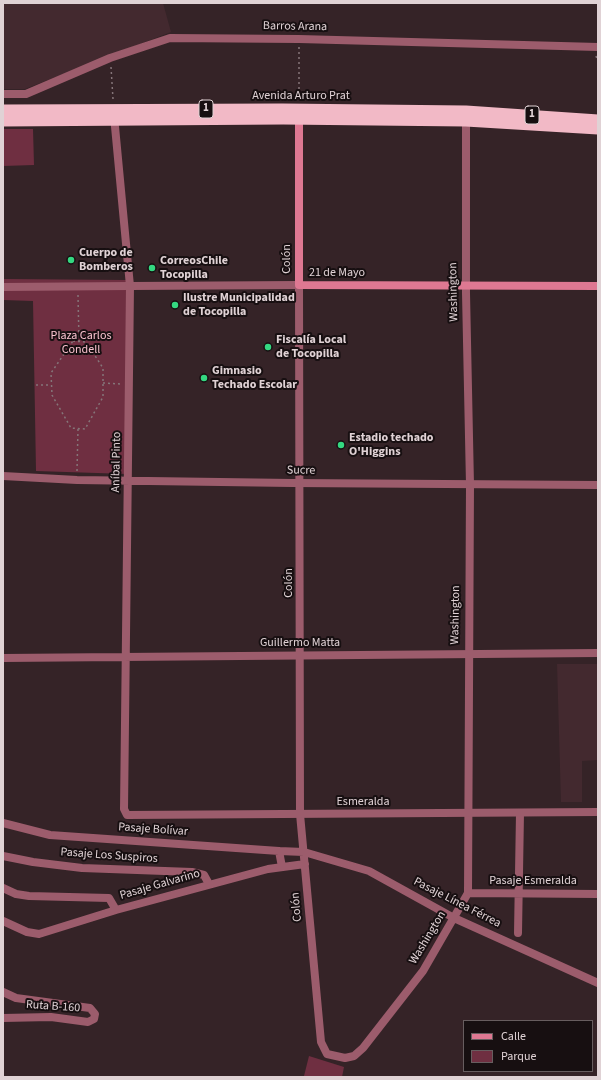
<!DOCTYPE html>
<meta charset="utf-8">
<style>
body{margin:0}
#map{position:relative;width:601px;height:1080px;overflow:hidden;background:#352327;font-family:"Source Sans 3",sans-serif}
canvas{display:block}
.frame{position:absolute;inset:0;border:4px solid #e0d2d5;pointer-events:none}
.legend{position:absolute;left:463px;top:1020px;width:130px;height:52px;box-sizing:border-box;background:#170f11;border:1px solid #675d5f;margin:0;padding:5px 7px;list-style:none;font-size:12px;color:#e0d2d5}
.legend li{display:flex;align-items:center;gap:8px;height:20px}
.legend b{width:20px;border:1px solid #675d5f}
</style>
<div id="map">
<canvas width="601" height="1080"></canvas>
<div class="frame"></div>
<ul class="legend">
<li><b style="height:5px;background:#de7892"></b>Calle</li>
<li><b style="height:11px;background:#6f2f41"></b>Parque</li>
</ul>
</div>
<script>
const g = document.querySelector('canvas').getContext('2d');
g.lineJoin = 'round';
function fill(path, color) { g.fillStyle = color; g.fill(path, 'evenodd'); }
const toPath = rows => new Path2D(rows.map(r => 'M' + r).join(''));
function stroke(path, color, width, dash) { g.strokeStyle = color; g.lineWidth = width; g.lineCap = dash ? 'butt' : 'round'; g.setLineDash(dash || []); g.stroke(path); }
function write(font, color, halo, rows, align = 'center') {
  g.font = font + ' "Source Sans 3",sans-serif'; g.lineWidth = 4; g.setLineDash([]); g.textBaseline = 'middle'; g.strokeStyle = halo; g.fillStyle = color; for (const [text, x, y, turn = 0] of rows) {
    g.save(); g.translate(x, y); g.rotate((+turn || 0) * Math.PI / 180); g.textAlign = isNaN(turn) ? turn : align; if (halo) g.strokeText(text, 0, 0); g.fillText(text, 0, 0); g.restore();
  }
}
const built = toPath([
 [3,3,163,3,171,32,25,89,3,89],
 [557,664,598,664,598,760,582,761,582,802,561,802]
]);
const green = toPath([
 [3,129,33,129,34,165,3,166],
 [3,279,127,280,127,474,36,471,33,301,3,300],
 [309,1056,344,1067,342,1077,304,1076]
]);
const path = toPath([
 [596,56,598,62],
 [111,67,113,99],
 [299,99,299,47],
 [78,295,79,341],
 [73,341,86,342,103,368,103,397,85,429,71,428,52,395,51,373,73,341],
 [103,383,121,384],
 [36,385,51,385],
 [77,471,78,429]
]);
const pedestrian = toPath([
 [3,287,130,286]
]);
const minor = toPath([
 [299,285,300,814,321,1042,327,1054,345,1058,354,1056,363,1048,423,971,468,893,470,485,466,293,466,116],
 [3,823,50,835,279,851,304,852,369,871,454,918,598,983],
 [279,851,282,867],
 [3,856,33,862,82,868,192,872,204,875,209,884],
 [3,888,16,894,29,896,109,898,116,910,268,869,305,864],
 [468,893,598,894],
 [3,921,27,932,39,934,116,910],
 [518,933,520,813]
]);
const tertiary = toPath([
 [3,94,26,94,110,58,170,38,299,39,598,47],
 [114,116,130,286,124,809,127,815,598,812],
 [130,286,299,285],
 [3,476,77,480,292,483,598,485],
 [3,658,598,653],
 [3,992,16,998,90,1008,95,1014,94,1019,88,1022,51,1017,3,1018]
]);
const secondary = toPath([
 [299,115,299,285,598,286]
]);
const trunk = toPath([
 [3,110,282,109,466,111,598,120],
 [3,121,283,119,466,121,598,129]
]);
const markers = [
 [71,260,4,"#34d881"],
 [152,268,4,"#34d881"],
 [175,305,4,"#34d881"],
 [268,347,4,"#34d881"],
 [204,378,4,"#34d881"],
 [341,445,4,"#34d881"]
];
const shields = [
 [206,109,14],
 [532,115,14]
];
const shieldNames = [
 ["1",206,109],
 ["1",532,115]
];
const streetNames = [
 ["Barros Arana",295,27,1],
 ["Avenida Arturo Prat",301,96],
 ["Colón",287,259,-90],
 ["21 de Mayo",337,273],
 ["Washington",454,292,-91],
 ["Aníbal Pinto",117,462,-89],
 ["Sucre",301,471,1],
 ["Colón",289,583,-90],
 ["Washington",456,615,-89],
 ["Guillermo Matta",300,643],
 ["Esmeralda",363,802],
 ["Pasaje Bolívar",153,830,4],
 ["Pasaje Los Suspiros",109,856,4],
 ["Pasaje Esmeralda",533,881],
 ["Pasaje Galvarino",160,885,-16],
 ["Pasaje Línea Férrea",457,903,27],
 ["Colón",297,907,-95],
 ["Washington",428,938,-59],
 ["Ruta B-160",53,1007,4]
];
const poiNames = [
 ["Cuerpo de",79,253],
 ["Bomberos",79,267],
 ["CorreosChile",160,261],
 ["Tocopilla",160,275],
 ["Ilustre Municipalidad",183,298],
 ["de Tocopilla",183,312],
 ["Fiscalía Local",276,340],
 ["de Tocopilla",276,354],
 ["Gimnasio",212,371],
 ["Techado Escolar",212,385],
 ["Estadio techado",349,438],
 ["O'Higgins",349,452]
];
const parkNames = [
 ["Plaza Carlos",81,336],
 ["Condell",81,350]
];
fill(built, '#43292f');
fill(green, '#6f2f41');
stroke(path, '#857579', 1.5, [2, 3]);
stroke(pedestrian, '#9c5c6c', 8);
stroke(minor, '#9c5c6c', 8);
stroke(tertiary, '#9c5c6c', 8);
stroke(secondary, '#de7892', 8);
stroke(trunk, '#f2b9c6', 11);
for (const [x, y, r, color] of markers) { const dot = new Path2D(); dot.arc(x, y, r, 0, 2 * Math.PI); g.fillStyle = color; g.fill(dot); stroke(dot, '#170f11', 1.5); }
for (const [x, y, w] of shields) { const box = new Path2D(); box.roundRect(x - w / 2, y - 9, w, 18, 3); g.fillStyle = '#170f11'; g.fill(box); stroke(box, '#e0d2d5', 1); }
write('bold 11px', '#e0d2d5', null, shieldNames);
write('12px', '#e0d2d5', '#170f11', streetNames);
write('bold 12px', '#e0d2d5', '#170f11', poiNames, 'left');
write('12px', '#f9c2ce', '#170f11', parkNames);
</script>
